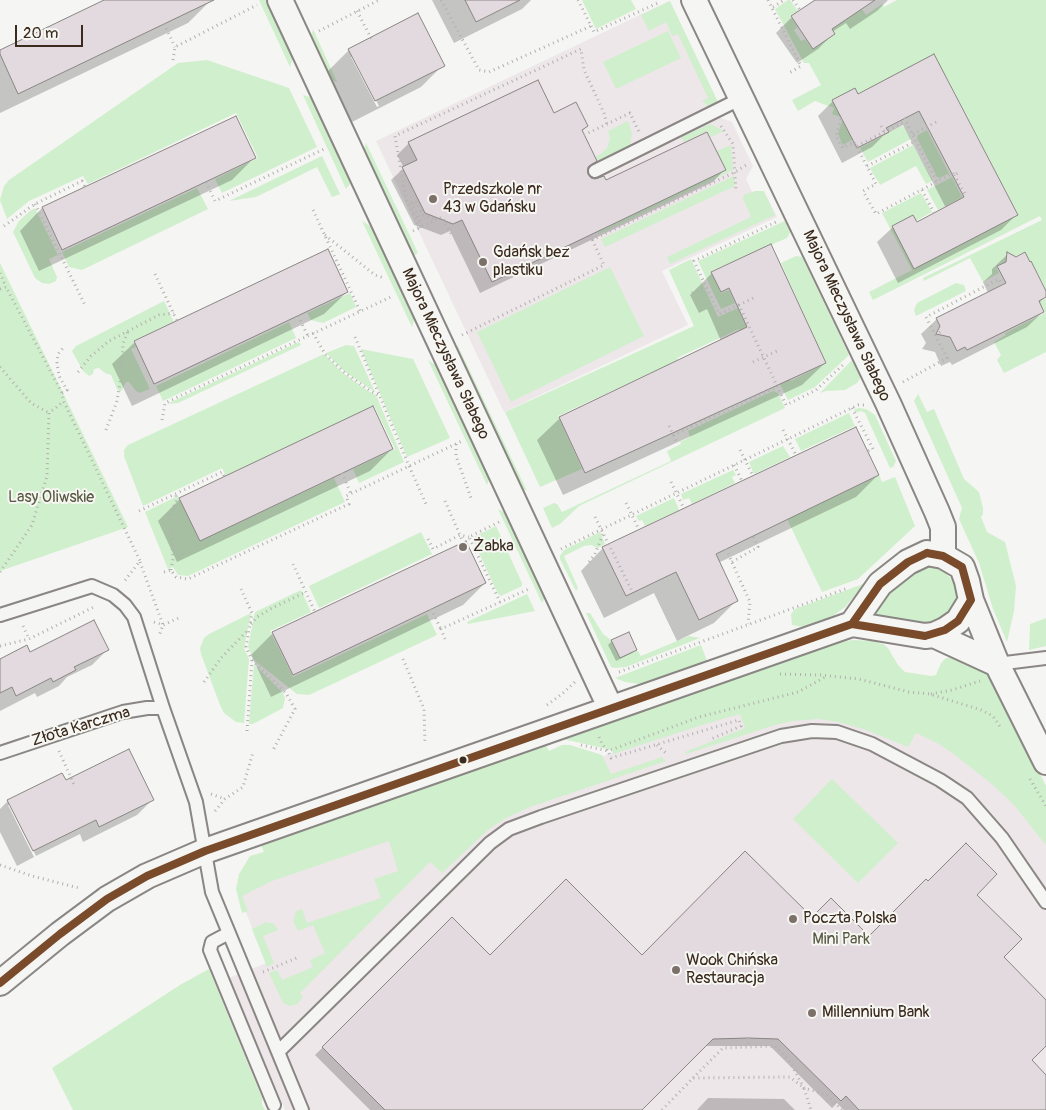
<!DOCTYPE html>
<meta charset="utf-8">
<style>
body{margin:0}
#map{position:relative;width:1046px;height:1110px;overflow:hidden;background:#f5f5f3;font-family:Pangolin,sans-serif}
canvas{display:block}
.scale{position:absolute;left:15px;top:25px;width:68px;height:22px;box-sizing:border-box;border:2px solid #3b2a1e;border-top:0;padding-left:6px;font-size:15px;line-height:18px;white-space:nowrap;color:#3b2a1e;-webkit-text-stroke:4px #f6f6f2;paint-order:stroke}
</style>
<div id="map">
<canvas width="1046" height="1110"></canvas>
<div class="scale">20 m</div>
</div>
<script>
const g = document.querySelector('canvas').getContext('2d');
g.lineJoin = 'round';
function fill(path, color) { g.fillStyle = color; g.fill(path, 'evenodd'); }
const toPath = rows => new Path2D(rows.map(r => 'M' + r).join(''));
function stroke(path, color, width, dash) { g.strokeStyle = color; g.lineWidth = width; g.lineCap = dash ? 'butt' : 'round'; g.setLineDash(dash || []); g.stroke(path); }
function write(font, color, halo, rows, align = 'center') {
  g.font = font + ' Pangolin,sans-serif'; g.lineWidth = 4; g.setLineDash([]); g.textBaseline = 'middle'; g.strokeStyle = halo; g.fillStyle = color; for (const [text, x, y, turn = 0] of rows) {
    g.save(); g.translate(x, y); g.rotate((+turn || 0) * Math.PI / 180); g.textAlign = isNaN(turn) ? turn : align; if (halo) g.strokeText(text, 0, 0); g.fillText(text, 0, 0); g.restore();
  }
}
const built = toPath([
 [669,1,721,118,732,122,753,166,746,179,753,194,767,197,777,217,662,271,688,325,504,412,376,141],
 [802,695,987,715,1046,831,1046,1110,285,1110,229,978,266,963,239,895,276,877,609,754,702,723]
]);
const green = toPath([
 [259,0,267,0,291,54,293,57,290,67],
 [582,0,631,0,636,9,596,29],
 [788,0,790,0,798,11,790,16,798,27,794,30,801,41,805,39,813,49,835,34,832,29,862,9,866,15,882,4,884,7,897,0,1046,0,1046,294,1043,288,1045,287,1031,261,1030,261,1024,252,996,266,999,273,983,282,970,258,924,281,923,278,1042,220,1040,216,873,300,869,292,912,270,882,213,921,193,932,212,902,229,1018,214,946,76,872,94,868,88,843,101,860,135,843,145,838,134,843,118,832,114,834,108,815,101,798,111,792,100,821,85,809,63,804,63,775,9],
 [670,1,718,102,709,107,702,101,708,98,678,34,672,36,666,22,649,31,641,15],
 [313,29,337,82,326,78,310,42],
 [668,31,681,58,616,89,603,62],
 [207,60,289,88,317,147,222,193,215,179,258,158,236,113,88,184,83,176,29,201,7,219,0,200,4,186,9,180,178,63],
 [303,95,312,98,349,176,350,184,346,189],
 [628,121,632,133,630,145,584,167,582,163,601,154,607,148,610,139,608,131],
 [710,124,724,131,711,137,708,131,684,142,681,137],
 [902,126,904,127,911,139,868,162,860,148],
 [927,130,949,173,940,178,937,177,917,138,918,135],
 [366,143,418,253,411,257,362,155],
 [731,145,733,170,599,234,598,232,726,170,717,151],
 [913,145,932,179,932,181,926,184,916,166,880,185,870,168],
 [322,156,340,194,332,197,317,167,256,197,229,201],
 [734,176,735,186,605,247,601,239],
 [952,177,962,197,938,210,927,190],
 [197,188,208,209,82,270,69,267,62,252],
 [755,191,764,191,775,215,670,264,667,257,751,217,743,198,744,195],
 [35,208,58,255,49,259,57,277,56,281,49,284,42,283,35,278,13,232,19,221,30,211],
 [787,220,792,229,787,238,711,271,721,293,729,290,735,303,721,309,698,261],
 [362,221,370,226,378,239,415,316,412,327],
 [796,256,802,257,849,355,815,387,788,400,768,361,779,356,791,381,826,363,781,263],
 [691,259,718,317,738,308,759,353,752,356,739,329,677,358,678,360,558,416,582,469,540,487,505,412,694,326,669,270],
 [0,263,128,527,0,571],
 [610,267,644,336,511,402,477,332],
 [956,283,964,285,966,291,916,316,914,310,917,303],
 [350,293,356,307,323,323,311,320,307,313],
 [1046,298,1046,352,1004,373,997,360,1001,355,994,342,1006,335,1005,333,1045,313,1039,302],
 [164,301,174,322,133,341,136,347,131,349,150,389,139,393,136,391,129,382,126,382,122,390,120,392,117,389,111,375,105,373,99,368,94,369,93,374,89,376,83,371,72,351,76,346],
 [289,322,296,338,163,401,156,386],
 [299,342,301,345,178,403,167,404],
 [457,344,527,491,520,488,457,352],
 [346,345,354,346,375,392,344,371,326,353],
 [361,349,413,359,450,438,407,457],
 [324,354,343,373,368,391,376,395,404,462,359,483,353,469,395,449,374,406,226,476,222,468,143,506,124,456,124,450,128,445],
 [855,357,860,370,860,379,857,383,845,390,826,391,820,393],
 [428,360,437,366,441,371,490,477,487,485],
 [773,391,778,393,785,408,579,506,560,524,552,528,543,508,554,503,557,504,562,512,671,461,667,451,681,444,680,442,690,437,688,431],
 [918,394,927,412,934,409,964,479,979,492,983,508,983,514,981,517,987,532,1005,542,1016,586,1014,611,1007,642,993,609,979,563,959,519,962,508,914,401],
 [859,408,866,409,875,415,896,461,893,467,890,468,865,413,861,411,855,413,854,410],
 [849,413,855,426,801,451,795,439],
 [783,446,790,457,754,474,749,462],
 [733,470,736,475,732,477,735,483,692,504,689,498,683,500,681,494],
 [879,475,882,482,895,477,915,526,858,579,822,592,787,519],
 [334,478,345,502,188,576,178,575,173,567,168,569,145,512,178,496,200,541],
 [674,498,679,510,645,526,642,520,639,521,636,516],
 [498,509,507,514,512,520,543,588,544,599,542,603],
 [496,526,522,583,522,586,501,596,498,594,473,540,474,537],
 [421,532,432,554,319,608,309,586],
 [600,532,605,544,598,548,591,545,584,546,564,556,578,588,576,591,560,559,560,556,564,550],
 [925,567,934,567,945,572,952,580,956,590,956,600,955,607,950,615,934,626,868,615,900,577],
 [866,583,845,607,833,616,804,627,792,625,791,614,795,609],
 [301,590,311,612,270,631,293,677,427,614,437,635,309,695,297,694,254,660,248,647,255,612],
 [527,594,535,611,468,624,467,622],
 [251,613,244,648,249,659,244,723,236,722,224,713,220,705,201,654,200,648,204,638,209,634],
 [586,613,590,613,603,634,611,640,620,658,637,650,641,656,689,636,700,638,626,667,614,668,611,667],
 [1046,618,1046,646,1029,650,1030,624],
 [853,640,872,641,883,644,888,648,898,665,905,672,931,676,936,675,941,663,946,658,955,657,983,670,990,677,996,685,1046,786,1046,845,1014,805,993,785,955,755,939,744,916,733,908,747,866,730,838,722,818,719,793,721,775,725,686,754,685,752,745,728,740,714,702,725,613,754,612,750,563,739,594,726,835,643],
 [701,645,707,661,640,684,625,682,615,678],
 [254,664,283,693,285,698,283,708,253,724,249,724],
 [545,744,549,751,562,745,570,745,602,755,611,774,662,757,666,761,530,807,506,818,489,829,442,873,430,862,300,993,303,997,297,1004,290,1006,283,1003,269,973,277,970,282,980,313,967,310,960,325,953,313,925,298,931,293,921,296,911,302,909,307,923,381,898,374,879,398,871,389,841,272,881,242,896,248,911,242,913,236,889,239,874,250,856,264,852,261,845],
 [832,779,898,843,858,883,793,819],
 [266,922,274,924,278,930,263,936,274,963,267,967,252,929],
 [209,969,262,1098,262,1105,265,1110,73,1110,52,1068,180,985]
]);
const shadow = toPath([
 [107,0,210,1,188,23,0,113,0,51],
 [432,0,531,0,522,9,454,43],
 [819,0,888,0,877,11,850,29,846,23,832,32,833,34,818,49,797,63,776,33,792,17],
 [349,50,443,65,421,87,352,122,327,72],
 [351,57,353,57,379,106,377,107],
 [934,56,1016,215,1001,230,898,283,877,242,893,227,916,223,946,208,903,125,883,136,872,147,842,163,818,116,833,101,857,96],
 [553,115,587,126,581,132,595,161,587,170,586,175,590,179,606,182,724,170,713,182,480,293,450,231,441,235,414,225,391,180,404,168,397,155,409,143],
 [235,117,254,158,232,180,39,271,20,231,42,208],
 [1008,254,1045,297,1039,303,1043,312,1027,327,952,365,950,362,941,366,935,352,922,349,926,343,921,334,937,319,988,293,983,282,992,274,992,269],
 [712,273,825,363,802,385,563,495,537,440,560,418,721,341,707,309,699,313,690,295],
 [347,292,324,314,132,406,112,364,135,342],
 [392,449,370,471,177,562,158,521,180,499],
 [878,475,856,497,718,563,736,601,714,623,677,641,654,593,604,618,581,571,603,548],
 [485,583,463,605,271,697,251,655,273,633],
 [612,641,636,650,632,653,616,661,608,645],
 [107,650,92,665,67,677,59,686,37,697,35,693,0,711,0,660,29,653],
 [66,782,152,800,137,815,83,842,80,834,36,856,11,805,8,805,34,857,17,866,0,832,0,809,8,801],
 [975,895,1002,957,1046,1001,1046,1045,1030,1060,1046,1077,1046,1110,844,1110,837,1103,832,1108,770,1046,704,1046,640,1110,370,1110,315,1055,452,919,490,957,642,956,812,919,869,938],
 [708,1098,784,1099,795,1110,697,1110]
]);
const building = toPath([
 [104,0,214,0,18,94,0,54,0,50,104,0],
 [465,0,520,0,476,22,465,0],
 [815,0,875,0,832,29,835,34,813,49,791,16,815,0],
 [418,13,445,66,375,101,348,49,418,13],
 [934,54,1018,215,914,269,892,226,913,215,917,222,964,197,919,111,886,128,889,132,857,148,832,100,855,88,858,94,934,54],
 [538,80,554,113,576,102,588,126,582,130,597,161,588,167,588,174,591,178,595,179,604,176,606,180,707,132,726,170,492,282,462,220,453,224,425,213,402,167,417,160,408,142,538,80],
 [236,116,256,158,62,250,42,207,236,116],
 [771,244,826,363,585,473,559,417,747,327,729,288,721,292,711,272,771,244],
 [328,249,348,292,154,384,134,341,328,249],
 [1007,252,1016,257,1025,252,1030,262,1031,261,1046,291,1046,297,1039,301,1044,312,967,350,965,347,957,351,950,337,936,334,940,326,936,318,1006,283,997,266,1006,262,1007,252],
 [373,406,393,449,200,541,179,498,373,406],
 [856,427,879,475,716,554,738,601,699,620,676,572,626,596,602,547,856,427],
 [466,541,486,583,293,675,272,632,466,541],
 [94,620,109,650,74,667,76,670,53,682,51,678,16,696,12,687,0,693,0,659,27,645,30,652,94,620],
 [629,632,637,650,620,658,611,640,629,632],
 [129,749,154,800,99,827,96,820,33,851,7,800,62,773,66,780,129,749],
 [966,843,997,874,977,895,1022,939,1004,957,1046,1000,1046,1046,1032,1060,1046,1075,1046,1110,859,1110,846,1096,841,1101,778,1039,748,1038,713,1039,642,1110,385,1110,322,1047,452,917,490,955,566,879,642,955,745,851,812,917,831,898,869,936,926,879,928,881,966,843]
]);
const path = toPath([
 [441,0,479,70,489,72,591,26,578,0],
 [768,0,801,66,789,73],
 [793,0,800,10],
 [773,7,784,0],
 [357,11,372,40],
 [164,24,175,47],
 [591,26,594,32,658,3,657,0],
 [319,31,379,0],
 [173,60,175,47,257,5],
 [904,118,937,182],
 [841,119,836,136,843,148,854,142,867,166,876,184,863,191,876,214,953,173,954,175,958,173],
 [721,126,733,144,736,191],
 [881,126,884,132],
 [913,134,938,121],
 [584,135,630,113,639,132],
 [857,146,906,121],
 [867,166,916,141],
 [954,175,965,194,968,193],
 [206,182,215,201,324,149],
 [922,190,934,213],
 [35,204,86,307],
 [313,210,360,311],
 [4,226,35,204,82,181,85,187],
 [422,226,412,203,416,201,423,215,436,220],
 [420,228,406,199,395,136,581,49,584,70,604,113,607,125],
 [413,231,442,217,452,236],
 [325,235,375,275,384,278],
 [592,240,735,172,748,164],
 [0,273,6,287],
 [155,274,177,321],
 [0,289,6,287,62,393,64,402,140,561,123,583],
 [692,293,706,287],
 [753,298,739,305,786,405,816,390,845,363],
 [739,305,719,314,694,261,776,222],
 [298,316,308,336],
 [313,333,325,354,344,372,369,390,378,395],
 [462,335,604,265,590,235],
 [935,335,942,331],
 [355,337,409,466,426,504],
 [753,362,777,351],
 [0,367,31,403,49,413],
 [78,372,91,356,109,341,159,315,174,313],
 [903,382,947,358,926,317,999,279,1002,285],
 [62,393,67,390,59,376,57,363,58,354,65,346],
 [852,408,873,449,868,451],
 [162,420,165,403,393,296],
 [669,426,676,441],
 [106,430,117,401,122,370,123,344,128,331],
 [783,430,796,455],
 [673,435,777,387],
 [456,444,456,456,471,498],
 [740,450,753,476],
 [734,465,742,481],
 [342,473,351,494],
 [671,482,684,509],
 [445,501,463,542],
 [626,503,639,530],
 [139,511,222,472,224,476],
 [595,517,633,593],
 [499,522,469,537,500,602],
 [428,539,433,549,460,535,469,537],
 [561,549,858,405,864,405],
 [726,549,750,602,748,624],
 [140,562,163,625,159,636],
 [589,562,595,554,603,534],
 [732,562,758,547,753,536],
 [293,564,315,612],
 [171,570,173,559,170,515,176,501,176,493],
 [0,572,32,525,47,476,49,413,63,402],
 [164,572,171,570,176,577,188,579,349,504,346,496,462,441],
 [241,589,252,613,246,647,252,660,286,693,295,709,272,752],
 [431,609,441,629],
 [154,622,163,625,181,617],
 [251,624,257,617,272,608,306,592],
 [23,626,29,639],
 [445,639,441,629,531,588],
 [0,646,29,639,96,606],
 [403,659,424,709,425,744],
 [619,672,848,588],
 [780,674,820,675,859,679,909,692,930,694,981,710,993,716,1001,728],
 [204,682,221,658,249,629],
 [931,694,952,690,980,681],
 [547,705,562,694,575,682],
 [247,731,252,660],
 [599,737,602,744,608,751,699,717,798,692,827,676],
 [581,745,608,751,611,758,739,720,741,726,709,740],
 [657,745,668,755],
 [59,751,75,787],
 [1030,779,1046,806],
 [211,794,225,799],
 [215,811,225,799,243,787,253,752],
 [0,865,32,876,79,888],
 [263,972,299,957],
 [748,1038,749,1047],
 [693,1078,723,1048,775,1046,790,1062,804,1088,827,1095,842,1110],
 [662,1110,693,1078,790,1077,804,1088,811,1110]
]);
const lane = toPath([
 [595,171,742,98],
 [0,615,92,586,113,595,125,605,134,617,163,708,196,802,212,892,302,1110],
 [997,664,1046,658],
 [0,753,123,712,147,708,163,708],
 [229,933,212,942,210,950,274,1105],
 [278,1052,490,843,509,829,541,817,781,736,812,731,837,732,872,744,940,780,967,798,1002,838,1046,902]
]);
const street = toPath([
 [280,0,610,707],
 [694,0,888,403,937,512,943,527,943,556],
 [852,624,880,584,908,562,927,553,943,556,962,567,967,581,971,600,997,664,1046,762],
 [934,635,997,664],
 [0,983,60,934,107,899,147,876,205,851,852,624,925,636,934,635,945,630,958,621,971,600]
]);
const bus1 = toPath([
 [927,553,943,556,962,567,971,600,958,621,945,630,925,636,852,624,880,584,908,562,927,553],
 [0,983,60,934,107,899,147,876,205,851,852,624]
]);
const markers = [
 [433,199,5,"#7c7169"],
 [483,262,5,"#7c7169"],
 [463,547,5,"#7c7169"],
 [463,760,4.5,"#3b2a1e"],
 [793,919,5,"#7c7169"],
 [676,970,5,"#7c7169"],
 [812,1013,5,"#7c7169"]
];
const poiNames = [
 ["Przedszkole nr",443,190],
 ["43 w Gdańsku",443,208],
 ["Gdańsk bez",493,253],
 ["plastiku",493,271],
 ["Żabka",473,547],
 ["Poczta Polska",803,919],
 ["Wook Chińska",686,961],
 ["Restauracja",686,979],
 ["Millennium Bank",822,1013]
];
const streetNames = [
 ["Majora Mieczysława Słabego",846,316,65],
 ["Majora Mieczysława Słabego",445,354,65],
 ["Złota Karczma",81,727,-17]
];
const parkNames = [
 ["Lasy Oliwskie",51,498],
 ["Mini Park",841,940]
];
fill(built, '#eee7ea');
fill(green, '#d0efcc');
fill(shadow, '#0003');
fill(building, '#e2dadf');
stroke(building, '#8a8683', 1);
stroke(lane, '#8a8683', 16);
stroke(street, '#8a8683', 28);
stroke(path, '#b2b0ae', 3, [1, 4]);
stroke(lane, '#f5f5f3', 12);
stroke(street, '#f5f5f3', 24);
stroke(bus1, '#7a4b2a', 8);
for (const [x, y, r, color] of markers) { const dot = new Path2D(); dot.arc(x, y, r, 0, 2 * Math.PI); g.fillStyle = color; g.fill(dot); stroke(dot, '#f6f6f2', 2); }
write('16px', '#3b2a1e', '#f6f6f2', poiNames, 'left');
write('16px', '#3b2a1e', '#f6f6f2', streetNames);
write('16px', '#585a42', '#f6f6f2', parkNames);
</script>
